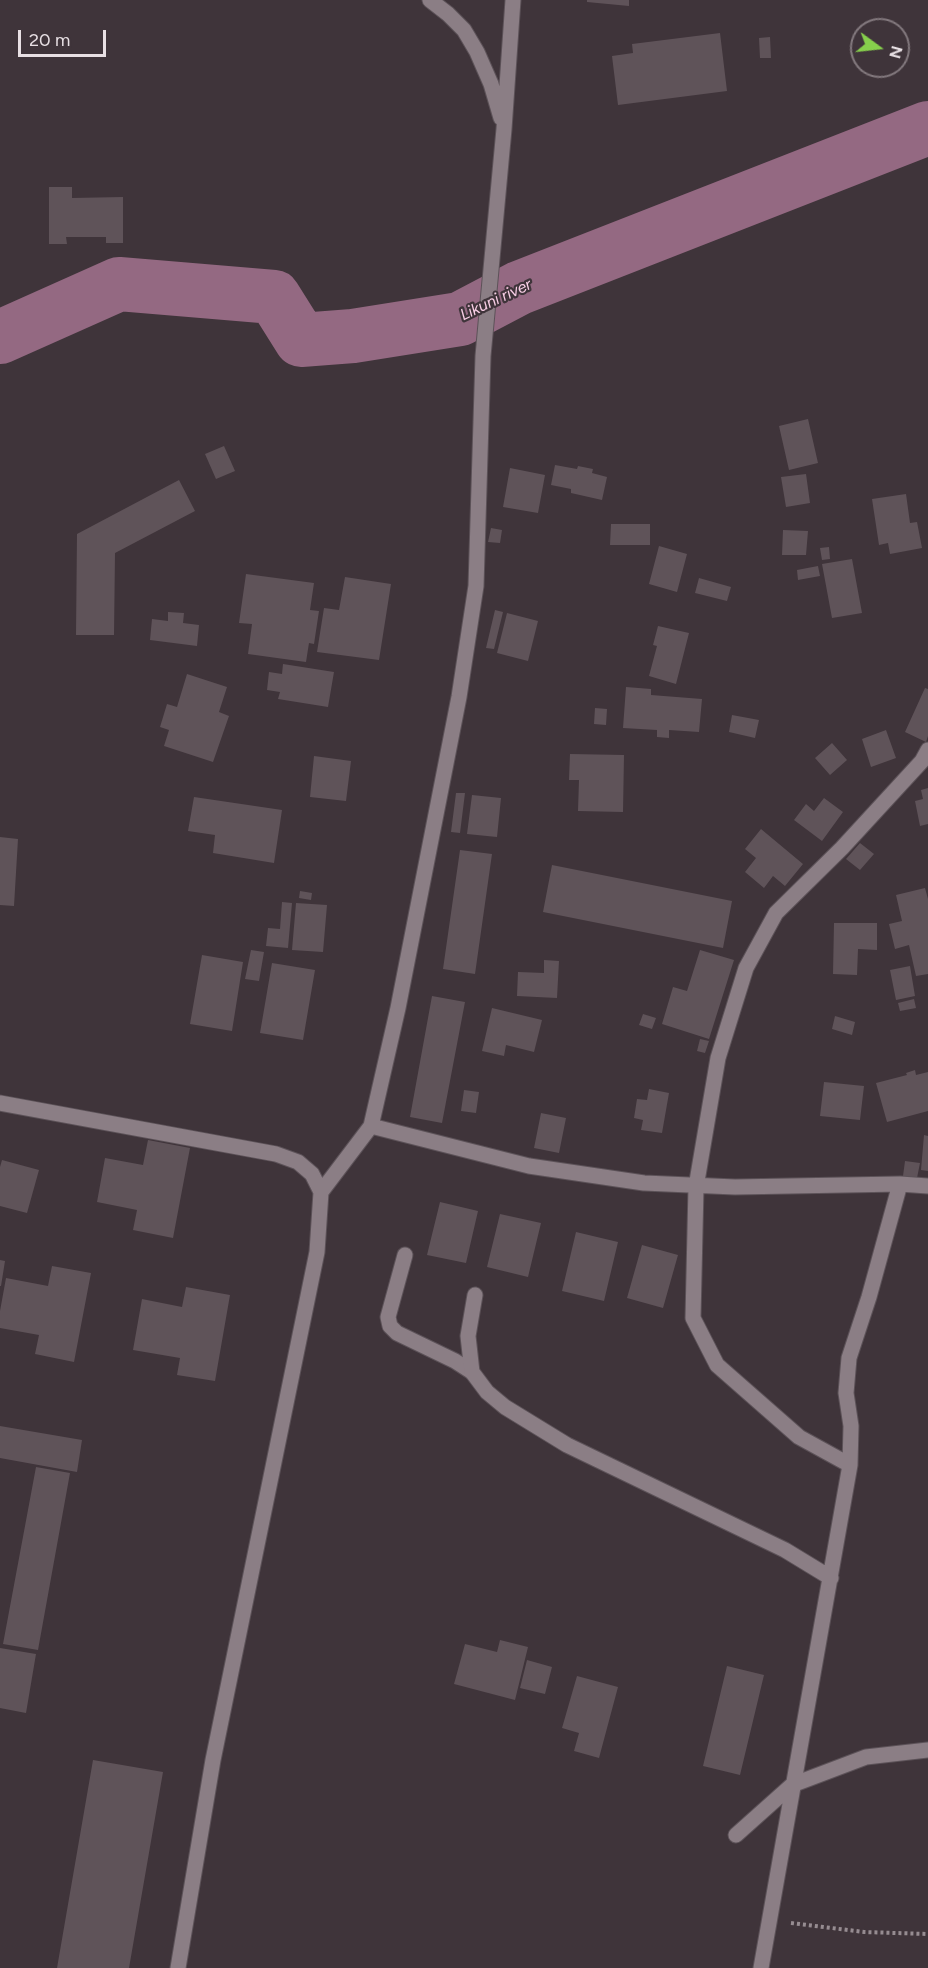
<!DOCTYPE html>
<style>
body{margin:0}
#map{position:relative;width:928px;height:1968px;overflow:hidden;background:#3f343a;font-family:Figtree,sans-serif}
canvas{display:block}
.north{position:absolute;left:850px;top:18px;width:60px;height:60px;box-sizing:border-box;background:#3f343a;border:2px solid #83797e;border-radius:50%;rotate:105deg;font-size:16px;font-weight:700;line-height:24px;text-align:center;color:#e8e0e4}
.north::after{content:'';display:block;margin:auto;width:21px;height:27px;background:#86cf4c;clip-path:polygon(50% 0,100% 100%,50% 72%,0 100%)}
.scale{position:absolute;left:18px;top:30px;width:88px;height:27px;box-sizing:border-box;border:3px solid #e8e0e4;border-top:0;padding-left:8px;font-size:18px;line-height:21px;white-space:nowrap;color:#e8e0e4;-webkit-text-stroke:4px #3f343a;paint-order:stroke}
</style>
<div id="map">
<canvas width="928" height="1968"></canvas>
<div class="north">N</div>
<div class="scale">20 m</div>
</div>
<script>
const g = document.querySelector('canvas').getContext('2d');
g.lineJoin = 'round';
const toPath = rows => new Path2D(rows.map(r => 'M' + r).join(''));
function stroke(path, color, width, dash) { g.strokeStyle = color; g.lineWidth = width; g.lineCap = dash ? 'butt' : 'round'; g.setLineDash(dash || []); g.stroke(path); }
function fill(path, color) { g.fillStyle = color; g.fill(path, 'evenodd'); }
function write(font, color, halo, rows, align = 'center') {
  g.font = font + ' Figtree,sans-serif'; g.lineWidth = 4.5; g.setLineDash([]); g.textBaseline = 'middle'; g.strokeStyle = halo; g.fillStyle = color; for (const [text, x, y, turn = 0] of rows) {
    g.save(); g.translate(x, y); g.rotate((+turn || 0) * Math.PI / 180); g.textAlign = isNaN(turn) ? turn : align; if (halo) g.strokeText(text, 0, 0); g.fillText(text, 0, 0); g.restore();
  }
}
const river = toPath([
 [0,337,119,284,274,297,301,340,353,336,460,319,519,288,928,128]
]);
const building = toPath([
 [587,0,629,0,629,6,587,2],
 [720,33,727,91,618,105,612,56,633,53,632,44],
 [770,37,771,58,760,58,759,38],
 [49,187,72,187,72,198,123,197,123,243,106,243,106,237,66,237,67,244,49,244],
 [808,419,818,463,789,470,779,426],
 [224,446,235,471,216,479,205,454],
 [555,465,577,469,578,466,593,469,592,473,607,477,602,500,571,493,571,489,551,485],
 [510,468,545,475,538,513,503,507],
 [806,474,810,503,786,507,781,477],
 [179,480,195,511,115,553,114,635,76,635,77,534],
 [906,494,910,523,917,522,922,548,890,554,888,543,879,545,872,499],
 [611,524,650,524,650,545,610,545],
 [491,528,502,530,500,543,488,542],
 [783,530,808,531,806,555,782,555],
 [659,546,687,554,677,592,649,584],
 [829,547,830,559,822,560,820,548],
 [852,559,862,613,832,618,822,564],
 [818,566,820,576,798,580,797,570],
 [246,574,314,583,310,610,319,611,314,644,309,643,306,662,248,654,252,624,239,623],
 [345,577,391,584,379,660,317,652,324,608,339,610],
 [699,578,731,587,727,601,695,593],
 [495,610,503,612,494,649,486,648],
 [168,612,184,613,183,623,199,625,197,646,150,640,152,619,168,621],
 [507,613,538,621,528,661,497,653],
 [658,626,689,633,676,684,649,676,657,646,653,645],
 [283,664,334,672,328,707,278,699,280,692,267,690,269,672,282,674],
 [187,674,227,687,219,712,229,716,213,762,164,746,169,730,160,727,167,704,177,707],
 [626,687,651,689,651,695,702,699,699,732,669,730,669,738,657,737,657,730,623,728],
 [925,688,928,689,928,736,926,742,905,732],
 [595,708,607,709,606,725,594,724],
 [732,715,759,720,755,738,729,732],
 [886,730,896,758,871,767,862,739],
 [832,743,847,760,830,775,815,758],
 [570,754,624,755,623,812,578,811,579,780,569,780],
 [314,756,351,761,346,801,310,797],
 [928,788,928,824,920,826,915,801,923,799,921,790],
 [456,793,465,793,460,833,451,832],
 [472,795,501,798,497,837,467,834],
 [194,797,282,810,274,863,213,853,215,835,188,831],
 [824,798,843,812,822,841,794,820,806,804,814,811],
 [761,829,803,864,785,886,773,876,764,888,745,872,756,858,745,849],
 [0,837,18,839,14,906,0,905],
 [860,843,874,854,860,870,846,859],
 [460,850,492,854,475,974,443,969],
 [552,865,732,901,723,948,543,912],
 [925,888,928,899,928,974,916,976,909,945,895,949,889,924,902,921,896,895],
 [300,891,312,893,311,900,299,898],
 [282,902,292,903,288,948,266,946,268,928,280,929],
 [296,903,327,905,323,952,292,950],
 [834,923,877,923,877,950,858,949,857,975,833,974],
 [251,950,264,952,259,981,245,979],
 [700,950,734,960,709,1039,662,1024,673,987,687,991],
 [202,955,243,962,232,1031,190,1024],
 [544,960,559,961,557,998,517,996,518,972,544,973],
 [272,963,315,970,303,1040,260,1033],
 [910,966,915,996,896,1000,890,970],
 [432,996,465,1002,442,1123,410,1117],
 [914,999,916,1008,900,1011,898,1003],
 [492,1008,542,1020,534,1052,506,1045,504,1056,482,1051],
 [643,1014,656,1018,652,1029,639,1025],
 [835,1016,855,1022,852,1035,832,1029],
 [700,1039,709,1041,705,1053,697,1051],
 [915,1070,916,1075,928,1072,928,1111,887,1122,876,1083,907,1075,906,1073],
 [824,1082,864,1086,860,1120,820,1116],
 [649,1089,669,1093,662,1133,641,1130,643,1120,634,1118,637,1099,647,1100],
 [464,1090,479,1092,476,1113,461,1111],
 [541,1113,566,1118,559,1153,534,1148],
 [924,1135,928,1136,928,1171,921,1170],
 [148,1140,190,1148,173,1238,133,1230,137,1210,97,1202,105,1158,143,1165],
 [2,1160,39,1170,27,1213,0,1206,0,1167],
 [905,1161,920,1163,917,1178,903,1176],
 [440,1202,478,1211,466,1263,427,1255],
 [500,1214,541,1223,528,1277,487,1267],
 [576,1232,618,1242,604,1301,562,1291],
 [642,1245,678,1255,663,1308,627,1298],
 [0,1260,5,1261,1,1286,0,1286],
 [52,1266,91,1273,74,1362,35,1354,39,1335,0,1328,0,1311,6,1278,48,1286],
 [186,1287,230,1295,215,1381,177,1375,180,1358,133,1350,142,1299,182,1307],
 [0,1426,82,1440,77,1472,0,1458],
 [36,1467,70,1473,38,1650,3,1644],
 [500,1640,528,1647,515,1700,454,1684,465,1644,497,1652],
 [0,1648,36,1654,26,1713,0,1708],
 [527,1660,552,1667,545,1694,520,1688],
 [727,1666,764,1675,740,1775,703,1766],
 [577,1676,618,1687,599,1758,574,1751,579,1733,562,1728],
 [93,1760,163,1772,129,1968,57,1968]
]);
const path = toPath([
 [791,1923,864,1932,928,1934]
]);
const service = toPath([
 [405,1255,388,1317,390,1326,397,1333,455,1361,472,1372]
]);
const minor = toPath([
 [430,0,448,14,464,30,477,52,491,84,501,118],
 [0,1103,276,1154,298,1162,312,1174,321,1192,317,1252,213,1760,178,1968],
 [371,1126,529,1166,644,1183,735,1187,900,1184,928,1186],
 [321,1192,371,1126,398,1008,459,697,476,586,483,356,504,129,513,0],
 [475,1295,468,1336,472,1372,487,1392,505,1407,567,1445,785,1550,831,1578],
 [850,1465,799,1437,717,1365,693,1318,696,1187,718,1058,746,968,776,913,842,848,922,761,928,750],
 [736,1835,792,1785,866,1757,928,1750],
 [761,1968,850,1465,851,1426,846,1393,849,1358,869,1297,900,1184]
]);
const waterNames = [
 ["Likuni river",496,300,-25]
];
stroke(river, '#946982', 54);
fill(building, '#5f5359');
stroke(service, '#5c5258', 17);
stroke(minor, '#5c5258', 17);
stroke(path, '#968c91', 4, [3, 3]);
stroke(service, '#8b7e85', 15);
stroke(minor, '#8b7e85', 15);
write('italic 16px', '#f9cfe6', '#3f343a', waterNames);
</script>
